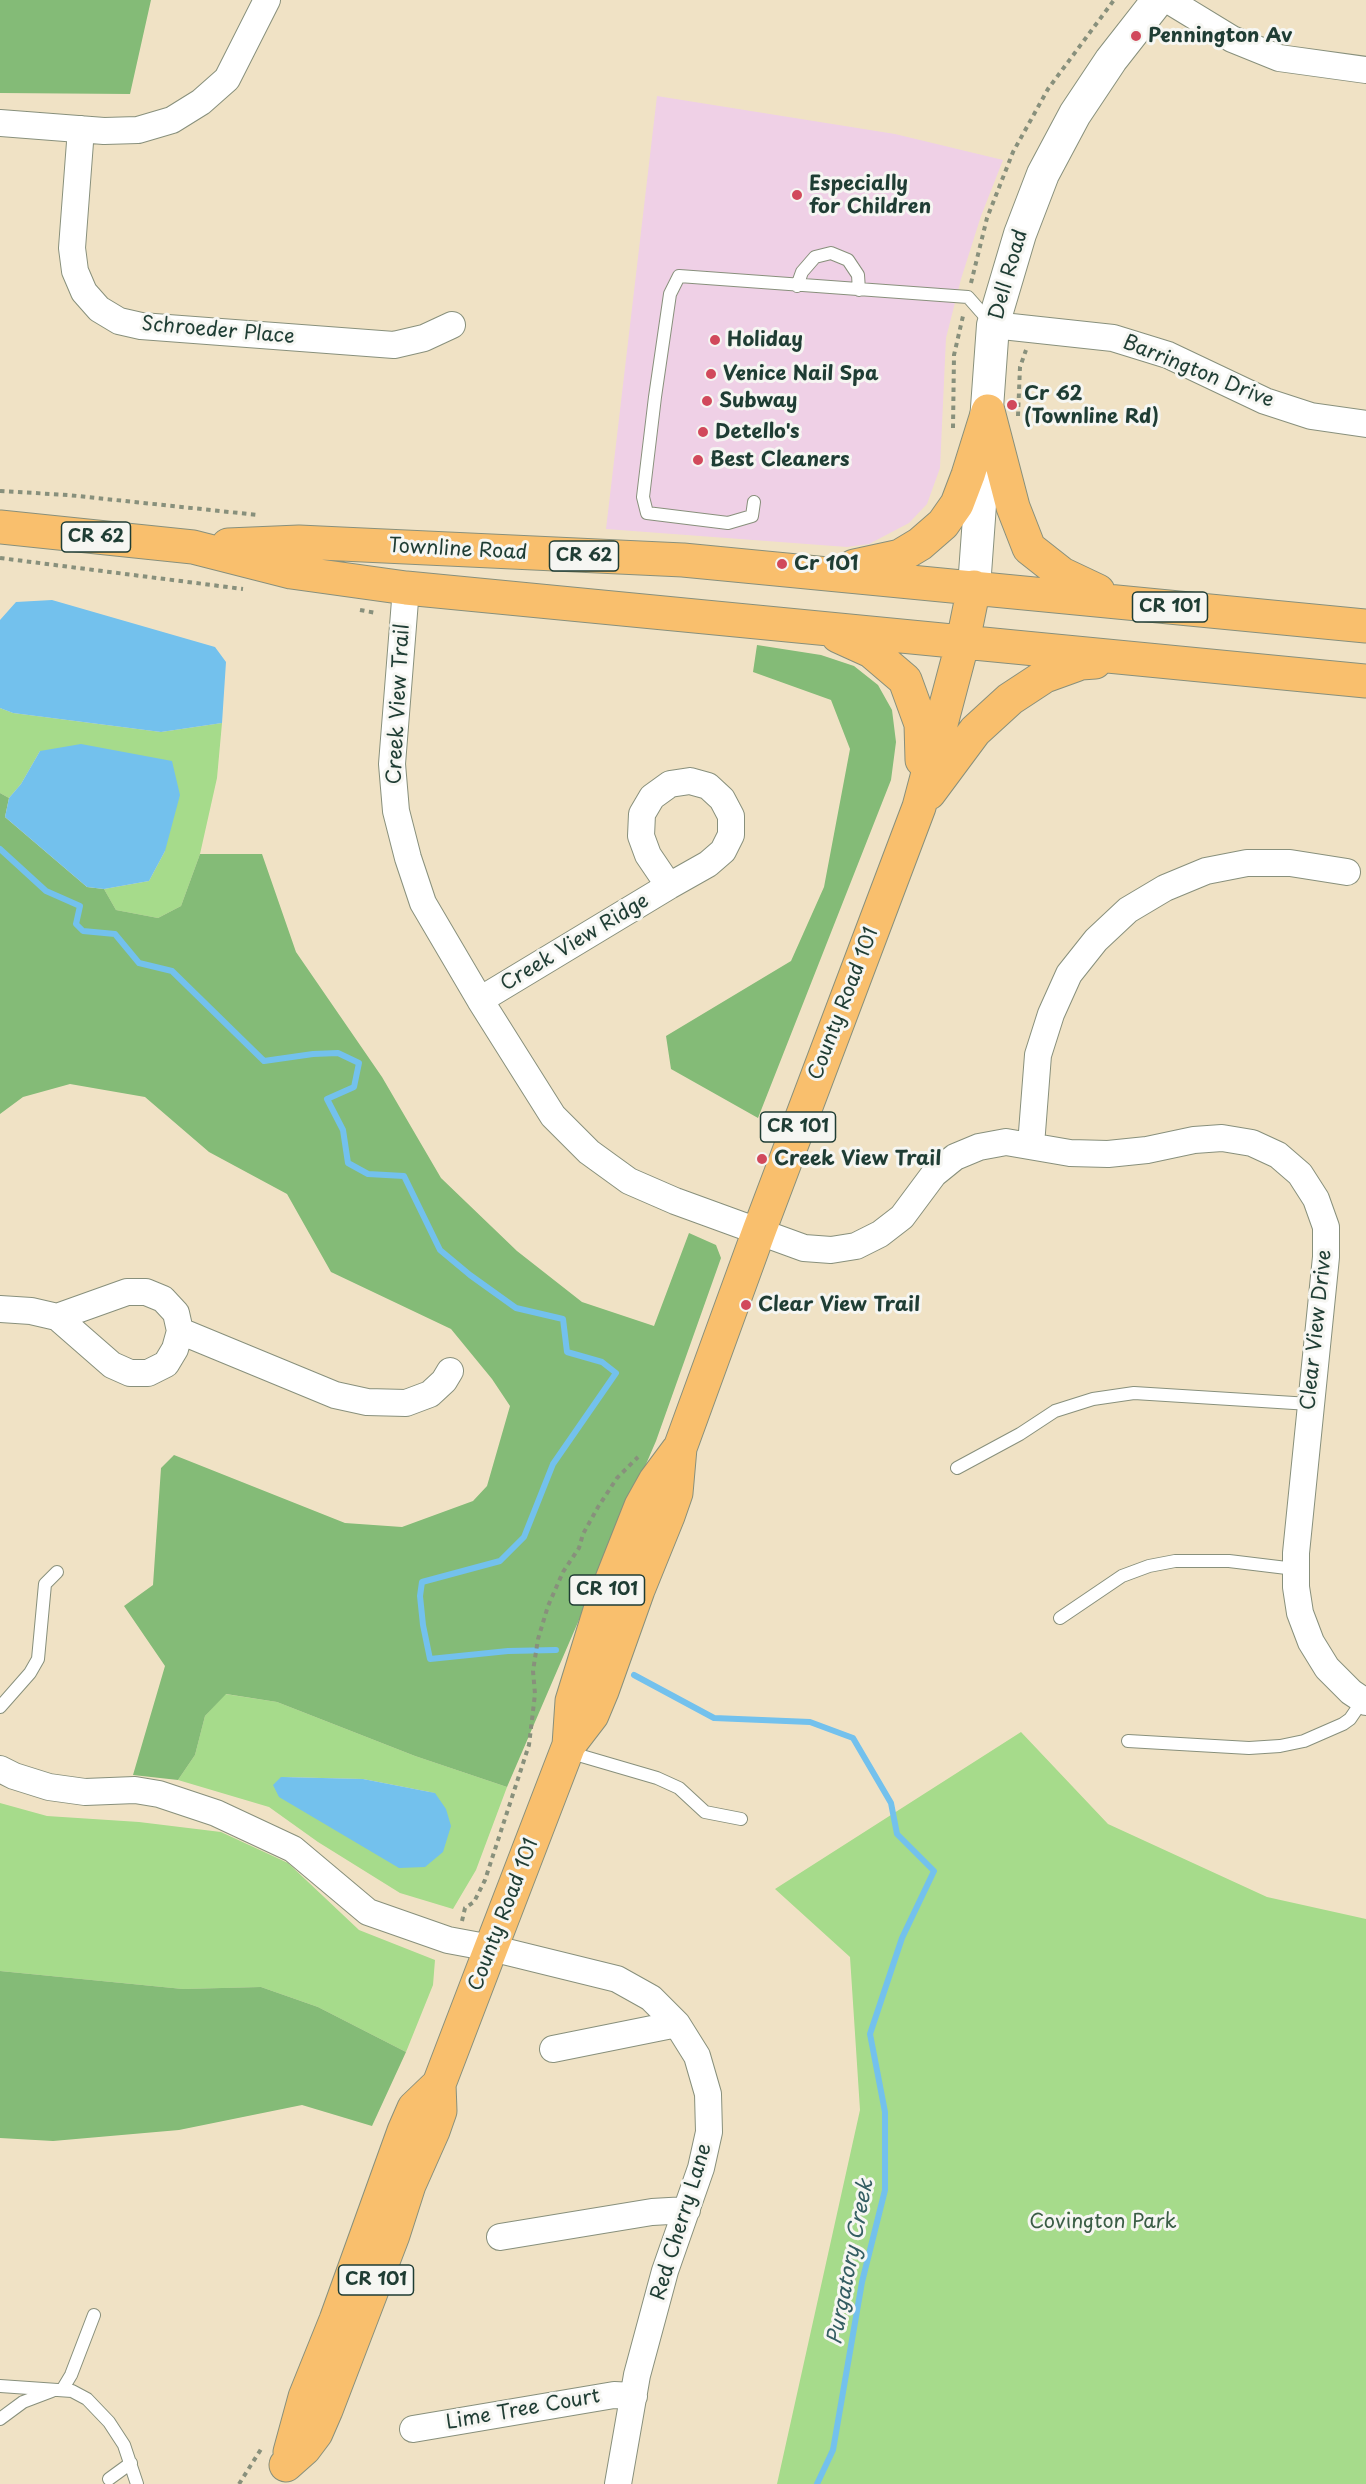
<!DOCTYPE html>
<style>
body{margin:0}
canvas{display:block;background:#f0e2c5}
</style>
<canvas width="1366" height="2484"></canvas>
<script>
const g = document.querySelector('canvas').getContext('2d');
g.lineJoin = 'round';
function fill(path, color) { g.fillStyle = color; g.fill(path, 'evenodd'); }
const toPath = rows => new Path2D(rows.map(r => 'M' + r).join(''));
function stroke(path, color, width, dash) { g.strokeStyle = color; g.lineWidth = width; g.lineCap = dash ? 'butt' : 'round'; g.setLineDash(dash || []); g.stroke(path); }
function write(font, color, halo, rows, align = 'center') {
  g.font = font + ' "Playpen Sans",sans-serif'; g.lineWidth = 6; g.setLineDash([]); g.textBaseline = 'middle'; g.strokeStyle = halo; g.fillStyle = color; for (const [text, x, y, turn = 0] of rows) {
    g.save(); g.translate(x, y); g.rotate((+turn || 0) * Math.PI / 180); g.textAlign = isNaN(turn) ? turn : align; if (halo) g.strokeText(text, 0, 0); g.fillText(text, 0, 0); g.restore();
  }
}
const built = toPath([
 [657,96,895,134,1003,160,981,216,961,279,946,338,940,468,927,504,909,523,869,544,847,547,606,529]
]);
const green = toPath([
 [0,708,13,713,161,732,222,723,217,778,200,854,181,906,158,918,116,910,104,889,149,881,165,851,40,751,21,784,9,798,0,793],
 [225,1694,277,1702,415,1756,507,1787,476,1870,453,1909,400,1893,318,1842,269,1807,178,1780,195,1755,205,1716],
 [282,1777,363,1779,435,1793],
 [1021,1732,1108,1824,1267,1897,1366,1919,1366,2484,777,2484,860,2110,850,1957,775,1889],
 [0,1803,47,1816,139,1822,221,1832,288,1863,359,1930,435,1960,433,1985,406,2052,318,2007,261,1987,183,1989,0,1971]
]);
const forest = toPath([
 [0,0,151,0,130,94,0,93],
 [757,645,821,655,854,666,878,685,892,710,896,742,891,780,758,1118,671,1069,666,1036,791,961,824,887,850,749,831,700,753,672],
 [0,793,9,798,5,817,87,887,104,889,116,910,158,918,181,906,200,854,262,854,296,952,382,1077,441,1178,517,1251,582,1302,654,1326,689,1233,716,1245,721,1258,656,1441,507,1787,415,1756,277,1702,226,1694,205,1716,195,1755,178,1780,133,1775,165,1666,124,1606,153,1585,161,1468,174,1455,345,1523,402,1527,473,1501,487,1486,510,1406,492,1379,451,1329,331,1272,287,1194,209,1152,145,1097,70,1084,23,1097,0,1114],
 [0,1971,183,1989,261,1987,318,2007,406,2052,372,2126,302,2105,179,2130,53,2141,0,2138]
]);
const water = toPath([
 [52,600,215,647,226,662,222,723,161,732,13,713,0,708,0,620,16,602],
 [81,744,172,761,180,795,165,851,149,881,104,889,87,887,5,817,9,798,21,784,40,751],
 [281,1777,363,1779,435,1793,446,1809,451,1826,443,1852,425,1867,399,1868,279,1797,273,1785]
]);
const stream = toPath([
 [0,849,46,891,80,906,76,924,83,931,115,934,139,963,172,971,264,1061,313,1054,338,1053,359,1063,354,1087,327,1099,343,1130,348,1163,368,1174,404,1176,440,1250,470,1275,516,1308,563,1319,567,1352,602,1362,616,1373,553,1464,524,1537,500,1561,422,1582,420,1596,423,1625,430,1659,508,1651,556,1650],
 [634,1675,714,1718,810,1722,853,1738,891,1803,897,1834,934,1871,902,1938,870,2034,885,2112,885,2190,862,2282,833,2450,817,2484]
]);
const path = toPath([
 [971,283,987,218,1013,152,1048,89,1114,0],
 [1018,416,1020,367,1026,350],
 [953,428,954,355,963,316],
 [0,491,68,495,258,515],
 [0,558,243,589],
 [360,610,376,613],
 [462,1921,465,1908,474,1902,485,1880,529,1745,535,1694,533,1671,538,1639,548,1606,563,1572,579,1548,583,1534,598,1507,617,1478,638,1457],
 [239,2484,263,2446]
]);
const service = toPath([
 [797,286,802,272,815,257,831,253,848,260,858,275,859,290],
 [754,502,752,516,728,523,647,513,643,497,655,397,670,294,679,276,968,297,990,322],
 [957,1468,1020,1434,1055,1411,1093,1399,1134,1393,1310,1404],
 [1060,1618,1122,1576,1149,1566,1175,1561,1229,1561,1295,1569],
 [0,1707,30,1673,38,1659,45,1584,57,1572],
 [1128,1741,1249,1748,1280,1746,1304,1741,1343,1724,1350,1719,1363,1700],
 [568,1752,657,1778,679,1788,705,1812,741,1819],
 [0,2386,72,2391,87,2399,109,2422,124,2445,137,2484],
 [62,2390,71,2375,94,2315],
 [0,2419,23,2402,52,2391],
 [109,2479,131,2463]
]);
const minor = toPath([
 [1168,0,1232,39,1279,58,1366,70],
 [0,123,104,131,138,130,172,120,201,102,227,79,267,0],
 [81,129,72,248,75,271,84,292,99,309,119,321,141,326,394,345,424,338,452,325],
 [993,325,1113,338,1168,355,1265,401,1311,416,1366,424],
 [406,588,392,764,396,811,408,858,423,903,480,1000,553,1116,589,1152,629,1181,675,1201,804,1248,831,1250,856,1246,880,1234,902,1217,934,1174,955,1157,979,1147,1006,1142,1070,1153,1108,1154,1147,1150,1194,1140,1222,1138,1252,1143,1278,1155,1300,1174,1316,1199,1326,1227,1326,1257,1296,1553,1296,1587,1300,1613,1311,1642,1327,1668,1351,1692,1366,1702],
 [690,781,708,786,722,799,731,816,731,835,723,851,708,864,669,886,648,855,641,836,642,814,652,797,670,784,690,781],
 [480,1000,669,886],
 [1031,1145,1038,1055,1051,1014,1069,974,1096,940,1128,910,1165,888,1206,871,1247,863,1290,863,1347,872],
 [127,1292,146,1292,163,1299,176,1313,180,1331,175,1349,166,1364,148,1373,130,1373,112,1365,57,1317,127,1292],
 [0,1309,31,1311,57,1317],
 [180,1331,335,1395,367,1402,406,1403,430,1394,444,1381,450,1371],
 [0,1769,14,1776,49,1787,85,1792,135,1790,159,1794,216,1813,293,1849,368,1912,448,1940,491,1948,617,1979,651,1998,677,2024,697,2056,708,2094,709,2132,701,2168,665,2271,637,2375,618,2484],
 [553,2049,677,2024],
 [500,2237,652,2212,687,2210],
 [413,2429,614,2395,634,2396]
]);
const tertiary = toPath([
 [974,587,993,325,1020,234,1043,174,1075,114,1111,60,1158,0]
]);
const primary = toPath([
 [988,411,1013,507,1029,548,1062,574,1098,591],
 [0,527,193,547,291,572,406,588,1366,681],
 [228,545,299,542,683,560,1366,626],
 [854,566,900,556,920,544,943,524,957,504,968,475,988,411],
 [838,636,871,651,905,680,921,724,922,760],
 [929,793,975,731,1010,699,1045,676,1081,663,1095,662],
 [569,1745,572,1701,601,1607,641,1506,655,1481,678,1450],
 [290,2452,305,2397,336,2320,404,2131,414,2108,439,2084],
 [286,2465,304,2449,316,2433,326,2410,393,2235,409,2185,433,2131,440,2111,439,2084,491,1948,569,1745,592,1715,602,1691,638,1590,668,1516,676,1493,680,1448,759,1231,919,807,963,641,974,587]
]);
const markers = [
 [1136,36,6,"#d1495b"],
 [797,195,6,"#d1495b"],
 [715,340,6,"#d1495b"],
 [711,374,6,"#d1495b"],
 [707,401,6,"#d1495b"],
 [1012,405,6,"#d1495b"],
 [703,432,6,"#d1495b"],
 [698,460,6,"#d1495b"],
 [782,564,6,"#d1495b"],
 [762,1159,6,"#d1495b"],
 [746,1305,6,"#d1495b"]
];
const shields = [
 [96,537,69],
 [584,556,69],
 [1170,607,75],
 [798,1127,75],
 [607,1590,75],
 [376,2280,75]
];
const shieldNames = [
 ["CR 62",96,537],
 ["CR 62",584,556],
 ["CR 101",1170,607],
 ["CR 101",798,1127],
 ["CR 101",607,1590],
 ["CR 101",376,2280]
];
const poiNames = [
 ["Pennington Av",1148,36],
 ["Especially",809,184],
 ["for Children",809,207],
 ["Holiday",727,340],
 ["Venice Nail Spa",723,374],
 ["Cr 62",1024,394],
 ["(Townline Rd)",1024,417],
 ["Subway",719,401],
 ["Detello's",715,432],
 ["Best Cleaners",710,460],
 ["Cr 101",794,564],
 ["Creek View Trail",774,1159],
 ["Clear View Trail",758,1305]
];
const streetNames = [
 ["Dell Road",1009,275,-74],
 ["Schroeder Place",218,331,5],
 ["Barrington Drive",1198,372,22],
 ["Townline Road",458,550,3],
 ["Creek View Trail",399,704,-87],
 ["Creek View Ridge",575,943,-31],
 ["County Road 101",844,1004,-69],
 ["Clear View Drive",1317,1330,-84],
 ["County Road 101",504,1915,-69],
 ["Red Cherry Lane",682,2222,-73],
 ["Lime Tree Court",523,2410,-10]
];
const parkNames = [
 ["Covington Park",1103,2222]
];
const waterNames = [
 ["Purgatory Creek",851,2262,-79]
];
fill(built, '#efd0e6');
fill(green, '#a6db8b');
fill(forest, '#84bb77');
fill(water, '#73c1ed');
stroke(stream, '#73c1ed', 6);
stroke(service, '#88907c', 14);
stroke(minor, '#88907c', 28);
stroke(tertiary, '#88907c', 34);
stroke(primary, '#88907c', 35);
stroke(path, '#88907c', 4, [4.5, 4.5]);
stroke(service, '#fff', 12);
stroke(minor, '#fff', 26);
stroke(tertiary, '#fff', 32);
stroke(primary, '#f9bf6d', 33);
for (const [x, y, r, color] of markers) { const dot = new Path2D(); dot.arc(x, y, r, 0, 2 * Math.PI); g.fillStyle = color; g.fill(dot); stroke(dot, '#f6f6f2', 2); }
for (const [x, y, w] of shields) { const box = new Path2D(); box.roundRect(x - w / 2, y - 15, w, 30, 4.5); g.fillStyle = '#f6f6f2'; g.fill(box); stroke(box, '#1f3d34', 1.5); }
write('bold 18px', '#1f3d34', null, shieldNames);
write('bold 20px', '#1f3d34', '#f6f6f2', poiNames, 'left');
write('20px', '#1f3d34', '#f6f6f2', streetNames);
write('20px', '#3a5d45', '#f6f6f2', parkNames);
write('italic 21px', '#345e62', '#f6f6f2', waterNames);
</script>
